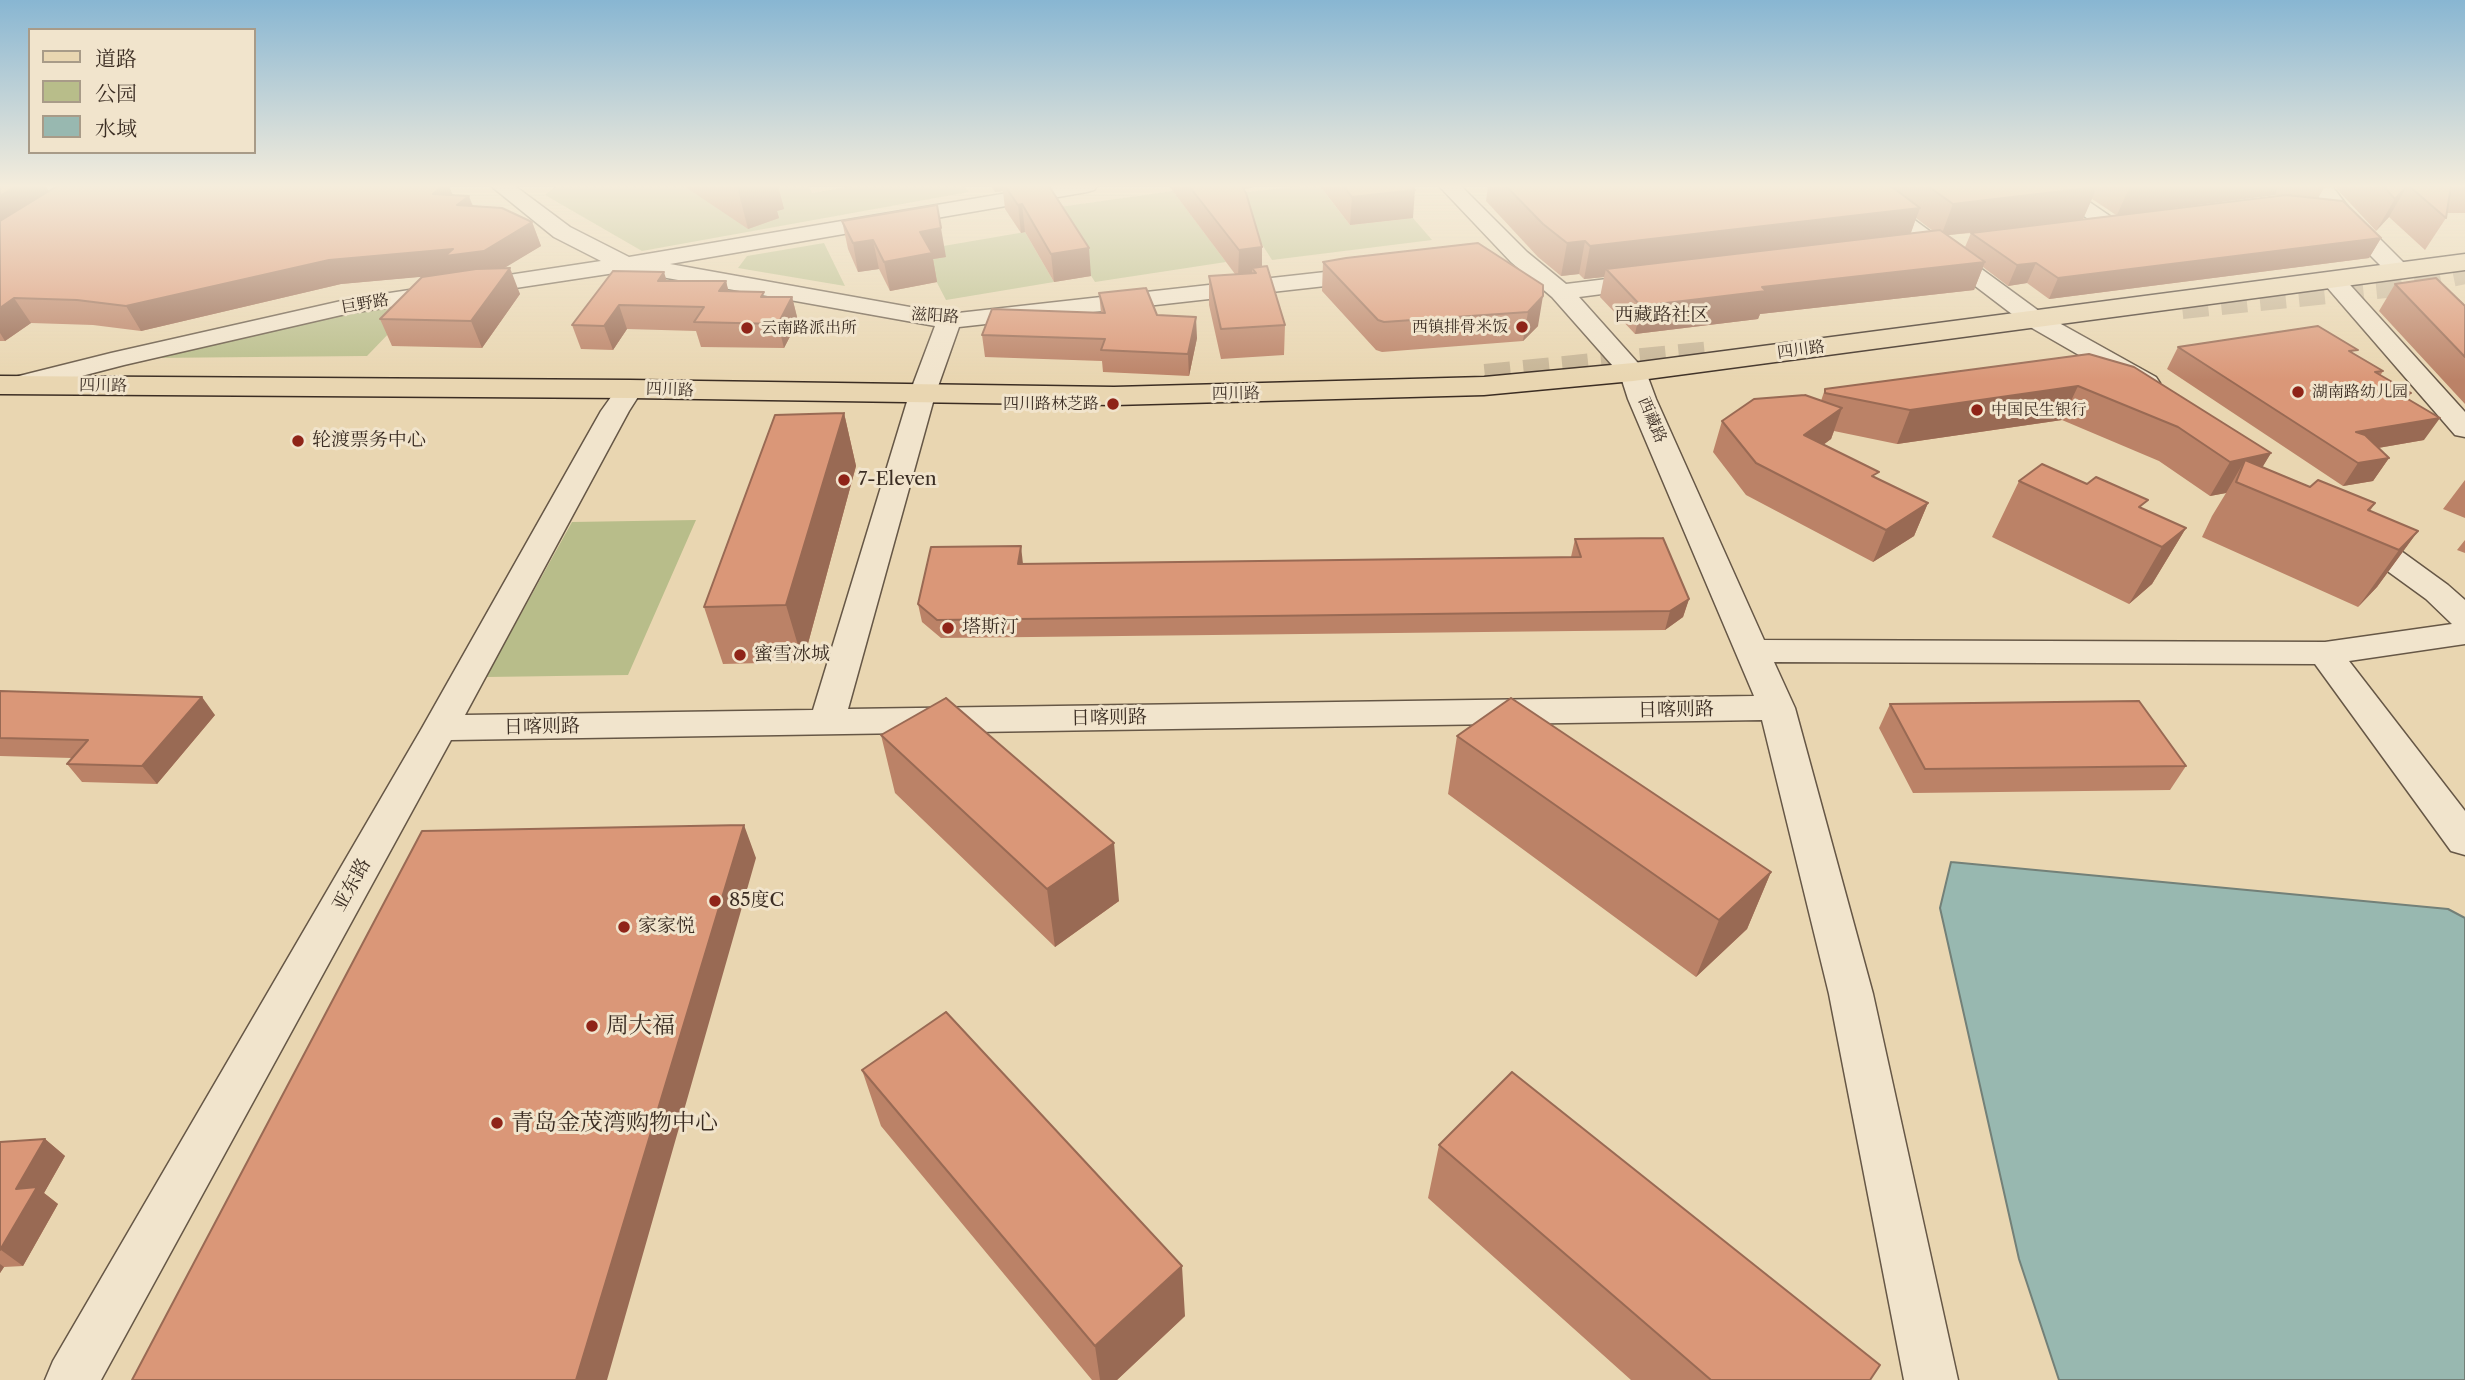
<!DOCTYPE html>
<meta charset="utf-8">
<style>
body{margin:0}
#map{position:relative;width:2465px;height:1380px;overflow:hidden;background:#e9d6b1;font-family:"Libre Caslon Text","Noto Serif SC",serif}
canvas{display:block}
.legend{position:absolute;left:28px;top:28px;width:228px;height:126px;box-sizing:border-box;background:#f1e4cc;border:2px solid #a89b88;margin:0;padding:9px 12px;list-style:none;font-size:21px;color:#3b2d23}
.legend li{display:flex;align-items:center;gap:14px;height:35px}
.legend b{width:35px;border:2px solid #a89b88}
</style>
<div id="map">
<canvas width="2465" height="1380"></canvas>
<ul class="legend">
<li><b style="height:9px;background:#e9d6b1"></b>道路</li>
<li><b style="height:19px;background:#b8bd8a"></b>公园</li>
<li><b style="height:19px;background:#98b8b0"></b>水域</li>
</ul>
</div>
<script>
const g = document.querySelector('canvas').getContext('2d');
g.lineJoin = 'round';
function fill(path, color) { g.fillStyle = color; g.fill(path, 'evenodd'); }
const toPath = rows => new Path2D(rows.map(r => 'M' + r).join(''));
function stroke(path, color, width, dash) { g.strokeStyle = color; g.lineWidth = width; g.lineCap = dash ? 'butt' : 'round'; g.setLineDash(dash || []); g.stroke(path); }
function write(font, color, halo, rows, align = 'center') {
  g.font = font + ' "Libre Caslon Text","Noto Serif SC",serif'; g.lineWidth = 6; g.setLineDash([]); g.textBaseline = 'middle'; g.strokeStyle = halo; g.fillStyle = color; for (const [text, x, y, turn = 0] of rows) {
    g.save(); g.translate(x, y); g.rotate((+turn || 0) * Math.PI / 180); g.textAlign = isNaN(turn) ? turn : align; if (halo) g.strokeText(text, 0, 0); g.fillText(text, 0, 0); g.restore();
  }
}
const green = toPath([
 [556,186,808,186,812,193,853,186,964,186,969,192,642,251,545,195],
 [1301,186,1320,186,1350,225,1413,218,1432,240,1272,260,1230,194],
 [1173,191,1226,262,1095,282,1053,216,1052,208],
 [1025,232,1054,282,946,300,920,250],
 [824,243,845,286,738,268,747,256],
 [420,301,367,356,148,358,352,311],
 [696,520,628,675,486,677,572,522]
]);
const water = toPath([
 [1951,862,2448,909,2465,918,2465,1380,2059,1380,2019,1259,1940,908,1951,862]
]);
const highwayTunnel = toPath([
 [2182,306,2406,283,2465,271],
 [1485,377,1711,354]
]);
const minor = toPath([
 [15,186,108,186,111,190,108,195,100,196,25,192,18,190,15,186],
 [491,186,515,186,570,227,629,257,1049,186,1097,186,1094,190,1087,192,670,264,949,314,1370,267,1378,269,1382,274,1378,279,1370,281,959,327,935,395,848,709,1754,696,1628,399,1620,374,1552,297,1511,262,1439,186,1461,186,1527,252,1566,284,1648,274,1656,276,1660,281,1656,286,1648,288,1579,297,1646,372,1656,399,1764,640,2325,642,2452,624,2426,599,2346,541,2342,534,2346,527,2357,525,2368,527,2448,585,2465,600,2465,644,2349,661,2465,811,2465,855,2451,851,2315,664,1774,662,1795,708,1873,994,1958,1380,1904,1380,1829,994,1762,720,451,740,101,1380,45,1380,53,1361,422,728,601,411,621,383,630,381,639,383,643,389,629,411,465,715,813,710,909,395,935,326,628,271,350,313,124,365,20,392,11,390,7,384,11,378,111,353,350,299,601,261,554,237,491,186],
 [1844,186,1868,186,2043,314,2156,377,2160,383,2156,389,2147,391,2138,389,2025,324,1844,186],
 [2041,186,2066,186,2123,225,2120,230,2104,230,2041,186],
 [2311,186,2332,186,2348,207,2408,267,2412,272,2408,277,2392,277,2332,217,2311,186],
 [2334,274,2342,276,2465,412,2465,437,2455,435,2326,286,2322,281,2326,276,2334,274]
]);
const major = toPath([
 [2465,254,2465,270,1633,381,1484,395,1114,405,630,398,0,394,0,376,630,380,1114,387,1484,377,1633,363,2465,254]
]);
const wall = toPath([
 [0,186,49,191,57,186,449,186,452,195,473,206,532,222,541,246,503,268,520,294,482,348,392,346,380,319,428,276,341,284,141,331,93,325,31,323,5,341,0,341],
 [684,186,778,186,784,209,777,211,779,218,748,229],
 [991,186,1049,186,1091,276,1054,282,1025,232,1021,233,1005,209,1003,191,995,192],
 [1169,186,1260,186,1244,189,1262,267,1285,325,1284,355,1221,359,1209,305,1209,276,1235,274],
 [1320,186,1412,186,1413,218,1350,225],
 [1488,186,2465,186,2465,213,2447,213,2446,218,2425,250,2389,217,2376,231,2335,187,2324,188,2318,198,2381,238,2369,258,2049,299,2027,283,2008,286,1983,267,1974,290,1760,314,1758,319,1635,334,1600,297,1604,277,1584,279,1579,274,1561,276,1538,257,1486,201],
 [2275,195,2278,196,2143,212],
 [2092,199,2116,215,2083,219],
 [1916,218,1933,231,1911,233],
 [1971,233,1965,247,1948,235],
 [842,221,946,257,933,259,937,282,890,291,879,269,858,272,848,249],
 [1478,243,1538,326,1523,341,1382,352,1376,350,1322,291,1323,262],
 [667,281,726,281,728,291,765,297,792,297,798,321,784,348,701,347,696,331,627,329,613,350,581,349,572,325],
 [2395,284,2465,306,2465,404,2379,311],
 [1099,293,1157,315,1197,338,1189,376,1103,372,1102,361,985,357,982,335,1101,313],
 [2178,347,2355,355,2383,371,2380,376,2411,393,2407,399,2424,440,2378,448,2389,458,2373,481,2343,486,2167,369],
 [2089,354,2271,453,2262,467,2310,487,2375,503,2370,511,2418,531,2377,587,2358,607,2202,537,2212,516,2226,493,2210,496,2159,461,2062,420,1897,444,1834,431,1831,439,1823,445,1876,478,1928,503,1914,536,1873,562,1746,495,1713,452,1722,421,1821,401,1825,389],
 [844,413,856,466,803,662,723,664,704,607],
 [2465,480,2465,518,2443,509],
 [2019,481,2143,509,2186,528,2152,584,2129,604,1992,537],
 [1575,539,1689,599,1683,617,1665,630,941,638,922,622,918,604,1571,557],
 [2465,540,2465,553,2457,550],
 [0,691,215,715,157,784,82,782,67,764,72,758,0,756],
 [1890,704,2186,766,2170,790,1913,793,1879,728],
 [881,735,1119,901,1055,947,895,793],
 [1457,736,1771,872,1747,929,1696,977,1448,794],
 [862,1070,1185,1316,1117,1380,1092,1380,881,1126],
 [45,1139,65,1156,44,1193,58,1204,23,1266,4,1267,0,1273,0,1142],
 [1439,1145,1870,1380,1631,1380,1428,1198]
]);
const shadedWall = toPath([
 [16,186,46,186,52,196,0,228,0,196],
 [442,186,449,186,457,205,469,196,478,219,422,204],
 [737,186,778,186,784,209,777,211,779,218,748,229],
 [994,186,1003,186,1003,191,995,192],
 [1227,186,1260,186,1227,192],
 [2130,186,2279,186,2275,195,2117,215],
 [2407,186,2389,217,2376,231,2395,199],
 [2097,187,2083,219,1941,236,1953,204],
 [1415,190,1413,218,1350,225,1352,197],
 [1022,204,1025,232,1021,233,1018,205],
 [1920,208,1908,240,1606,269,1604,277,1584,279,1590,246],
 [532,222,541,246,493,275,453,274,341,284,141,331,126,306,329,260],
 [941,228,946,257,933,259,937,282,890,291,884,262,920,232],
 [2381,238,2369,258,2049,299,2058,278],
 [873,240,879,269,858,272,853,243],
 [1585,241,1579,274,1561,276,1567,243],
 [1262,247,1262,276,1256,273,1252,268,1252,277,1238,279,1239,250],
 [1089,248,1091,276,1054,282,1051,254],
 [1985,262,1974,290,1760,314,1758,319,1635,334,1641,306,1762,287],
 [2036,263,2027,283,2008,286,2017,265],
 [510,268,520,294,482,348,471,321],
 [664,272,671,295,658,281],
 [726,281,732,305,719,291],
 [1543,296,1538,326,1523,341,1528,312],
 [792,297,798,321,784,348,778,324],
 [14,298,31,323,5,341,0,333,0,308],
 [619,305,627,329,613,350,604,326],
 [1196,317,1197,338,1189,376,1188,354],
 [2078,386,2062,420,1897,444,1910,410],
 [2411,393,2396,416,2401,395],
 [1842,408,1831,439,1793,467,1804,435],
 [844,413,856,466,803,662,786,605],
 [2440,418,2424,440,2343,454,2356,432],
 [2271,453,2250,488,2245,460,2226,493,2210,496,2230,462],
 [2389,458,2373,481,2343,486,2358,463],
 [1928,503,1914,536,1873,562,1886,530],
 [2186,528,2152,584,2129,604,2162,547],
 [2418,531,2377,587,2358,607,2399,550],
 [1021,546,1023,564,1018,564],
 [1689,599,1683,617,1665,630,1670,611],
 [202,697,215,715,157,784,142,766],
 [744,825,756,858,607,1380,576,1380],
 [1114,843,1119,901,1055,947,1047,889],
 [1771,872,1747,929,1696,977,1719,920],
 [45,1139,65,1156,44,1193,58,1204,23,1266,1,1250,16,1189],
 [0,1264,4,1267,0,1273],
 [1182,1266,1185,1316,1117,1380,1100,1380,1095,1346]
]);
const building = toPath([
 [0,186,16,186,0,196,0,186],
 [57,186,442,186,433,194,469,196,457,205,502,208,532,222,484,251,445,256,453,249,329,260,126,306,77,300,14,298,0,308,0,221,57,186],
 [1005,186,1049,186,1089,248,1051,254,1022,204,1018,205,1005,186],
 [1189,186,1242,186,1246,193,1262,247,1239,250,1189,186],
 [1343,186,1412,186,1415,190,1352,197,1343,186],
 [1506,186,1891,186,1920,208,1590,246,1585,241,1567,243,1543,224,1506,186],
 [1928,186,2096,186,2097,187,1953,204,1928,186],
 [2383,186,2407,186,2395,199,2383,186],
 [2409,186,2451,186,2446,218,2409,186],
 [2286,195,2343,201,2381,238,2058,278,2036,263,2017,265,1971,233,2286,195],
 [937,205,941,228,920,232,932,253,884,262,873,240,853,243,842,221,937,205],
 [1940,230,1985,262,1762,287,1766,291,1641,306,1606,269,1940,230],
 [1478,243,1543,285,1543,296,1528,312,1384,322,1378,320,1323,262,1346,258,1478,243],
 [1267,266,1285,325,1221,329,1209,276,1256,273,1252,268,1267,266],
 [510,268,471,321,380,319,422,277,476,269,510,268],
 [613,271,664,272,658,281,726,281,719,291,764,292,761,297,792,297,778,324,694,322,704,307,619,305,604,326,572,325,613,271],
 [2436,278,2465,306,2465,357,2395,284,2436,278],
 [1146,288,1157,315,1196,317,1188,354,1101,350,1105,339,982,335,992,309,1105,313,1099,293,1146,288],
 [2318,326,2358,350,2349,351,2383,371,2375,372,2411,393,2401,395,2440,418,2356,432,2365,435,2389,458,2358,463,2178,347,2318,326],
 [2089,354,2134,367,2271,453,2230,462,2178,427,2078,386,1910,410,1825,393,1825,389,2089,354],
 [1805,395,1842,408,1804,435,1879,472,1872,476,1928,503,1886,530,1756,463,1722,421,1754,399,1805,395],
 [844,413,786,605,704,607,775,415,844,413],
 [2245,460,2310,487,2318,480,2375,503,2368,510,2418,531,2399,550,2236,482,2245,460],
 [2042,464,2087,484,2096,477,2148,500,2139,507,2186,528,2162,547,2019,481,2042,464],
 [1663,538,1689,599,1670,611,937,620,918,604,931,547,1021,546,1018,564,1581,557,1575,539,1663,538],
 [0,691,202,697,142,766,67,764,88,740,0,738,0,691],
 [946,698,1114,843,1047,889,881,735,946,698],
 [1511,698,1771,872,1719,920,1457,736,1511,698],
 [2139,701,2186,766,1925,769,1890,704,2139,701],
 [744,825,576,1380,132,1380,422,831,744,825],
 [946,1012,1182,1266,1095,1346,862,1070,946,1012],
 [1512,1072,1880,1365,1870,1380,1711,1380,1439,1145,1512,1072],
 [45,1139,16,1189,37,1187,0,1250,0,1142,45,1139]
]);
const markers = [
 [1522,327,7,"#8f2418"],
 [747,328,7,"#8f2418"],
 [2298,392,7,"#8f2418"],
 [1113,404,7,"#8f2418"],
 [1977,410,7,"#8f2418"],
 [298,441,7,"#8f2418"],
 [844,480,7,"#8f2418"],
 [948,628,7,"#8f2418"],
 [740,655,7,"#8f2418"],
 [715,901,7,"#8f2418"],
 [624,927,7,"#8f2418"],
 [592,1026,7,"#8f2418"],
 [497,1123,7,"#8f2418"]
];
const farStreetnames = [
 ["巨野路",365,304,-10],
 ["滋阳路",935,316,4],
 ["四川路",1801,350,-8],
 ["四川路",103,386,1],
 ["四川路",670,390,2],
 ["四川路",1236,394,-1],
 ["西藏路",1652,420,67]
];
const farPoinames = [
 ["西镇排骨米饭",1508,327,"right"],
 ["云南路派出所",761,328],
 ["湖南路幼儿园",2312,392],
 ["四川路林芝路",1099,404,"right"],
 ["中国民生银行",1991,410]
];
const farQuarternames = [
 ["西藏路社区",1662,316]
];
const poiNames = [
 ["轮渡票务中心",312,441],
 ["7-Eleven",858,480],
 ["塔斯汀",962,628],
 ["蜜雪冰城",754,655],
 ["85度C",729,901],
 ["家家悦",638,927]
];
const streetNames = [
 ["日喀则路",1676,710,-1],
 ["日喀则路",1109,718,-1],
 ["日喀则路",542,727,-1],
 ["亚东路",352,885,-61]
];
const nearPoinames = [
 ["周大福",606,1026],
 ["青岛金茂湾购物中心",511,1123]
];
fill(green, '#b8bd8a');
fill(water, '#98b8b0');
stroke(water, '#738078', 2);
stroke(highwayTunnel, '#c6b495', 26, [26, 13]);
stroke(minor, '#665746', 3);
stroke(major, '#3b2d23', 3);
fill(minor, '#f1e4cc');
fill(major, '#e9d6b1');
fill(wall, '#bb8267');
fill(shadedWall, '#996a54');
fill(building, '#da9778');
stroke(building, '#996a54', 2);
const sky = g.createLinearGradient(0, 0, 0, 380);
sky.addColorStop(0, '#88b6d2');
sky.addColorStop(0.49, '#f5eddc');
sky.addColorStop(1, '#f5eddc00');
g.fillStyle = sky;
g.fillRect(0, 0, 2465, 380);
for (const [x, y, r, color] of markers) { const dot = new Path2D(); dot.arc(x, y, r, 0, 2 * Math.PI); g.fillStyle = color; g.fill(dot); stroke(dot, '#f1e4cc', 2.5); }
write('16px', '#3b2d23', '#f1e4cc', farStreetnames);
write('16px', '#3b2d23', '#f1e4cc', farPoinames, 'left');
write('19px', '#3b2d23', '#f1e4cc', farQuarternames);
write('19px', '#3b2d23', '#f1e4cc', poiNames, 'left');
write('19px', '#3b2d23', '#f1e4cc', streetNames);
write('23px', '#3b2d23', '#f1e4cc', nearPoinames, 'left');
</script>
